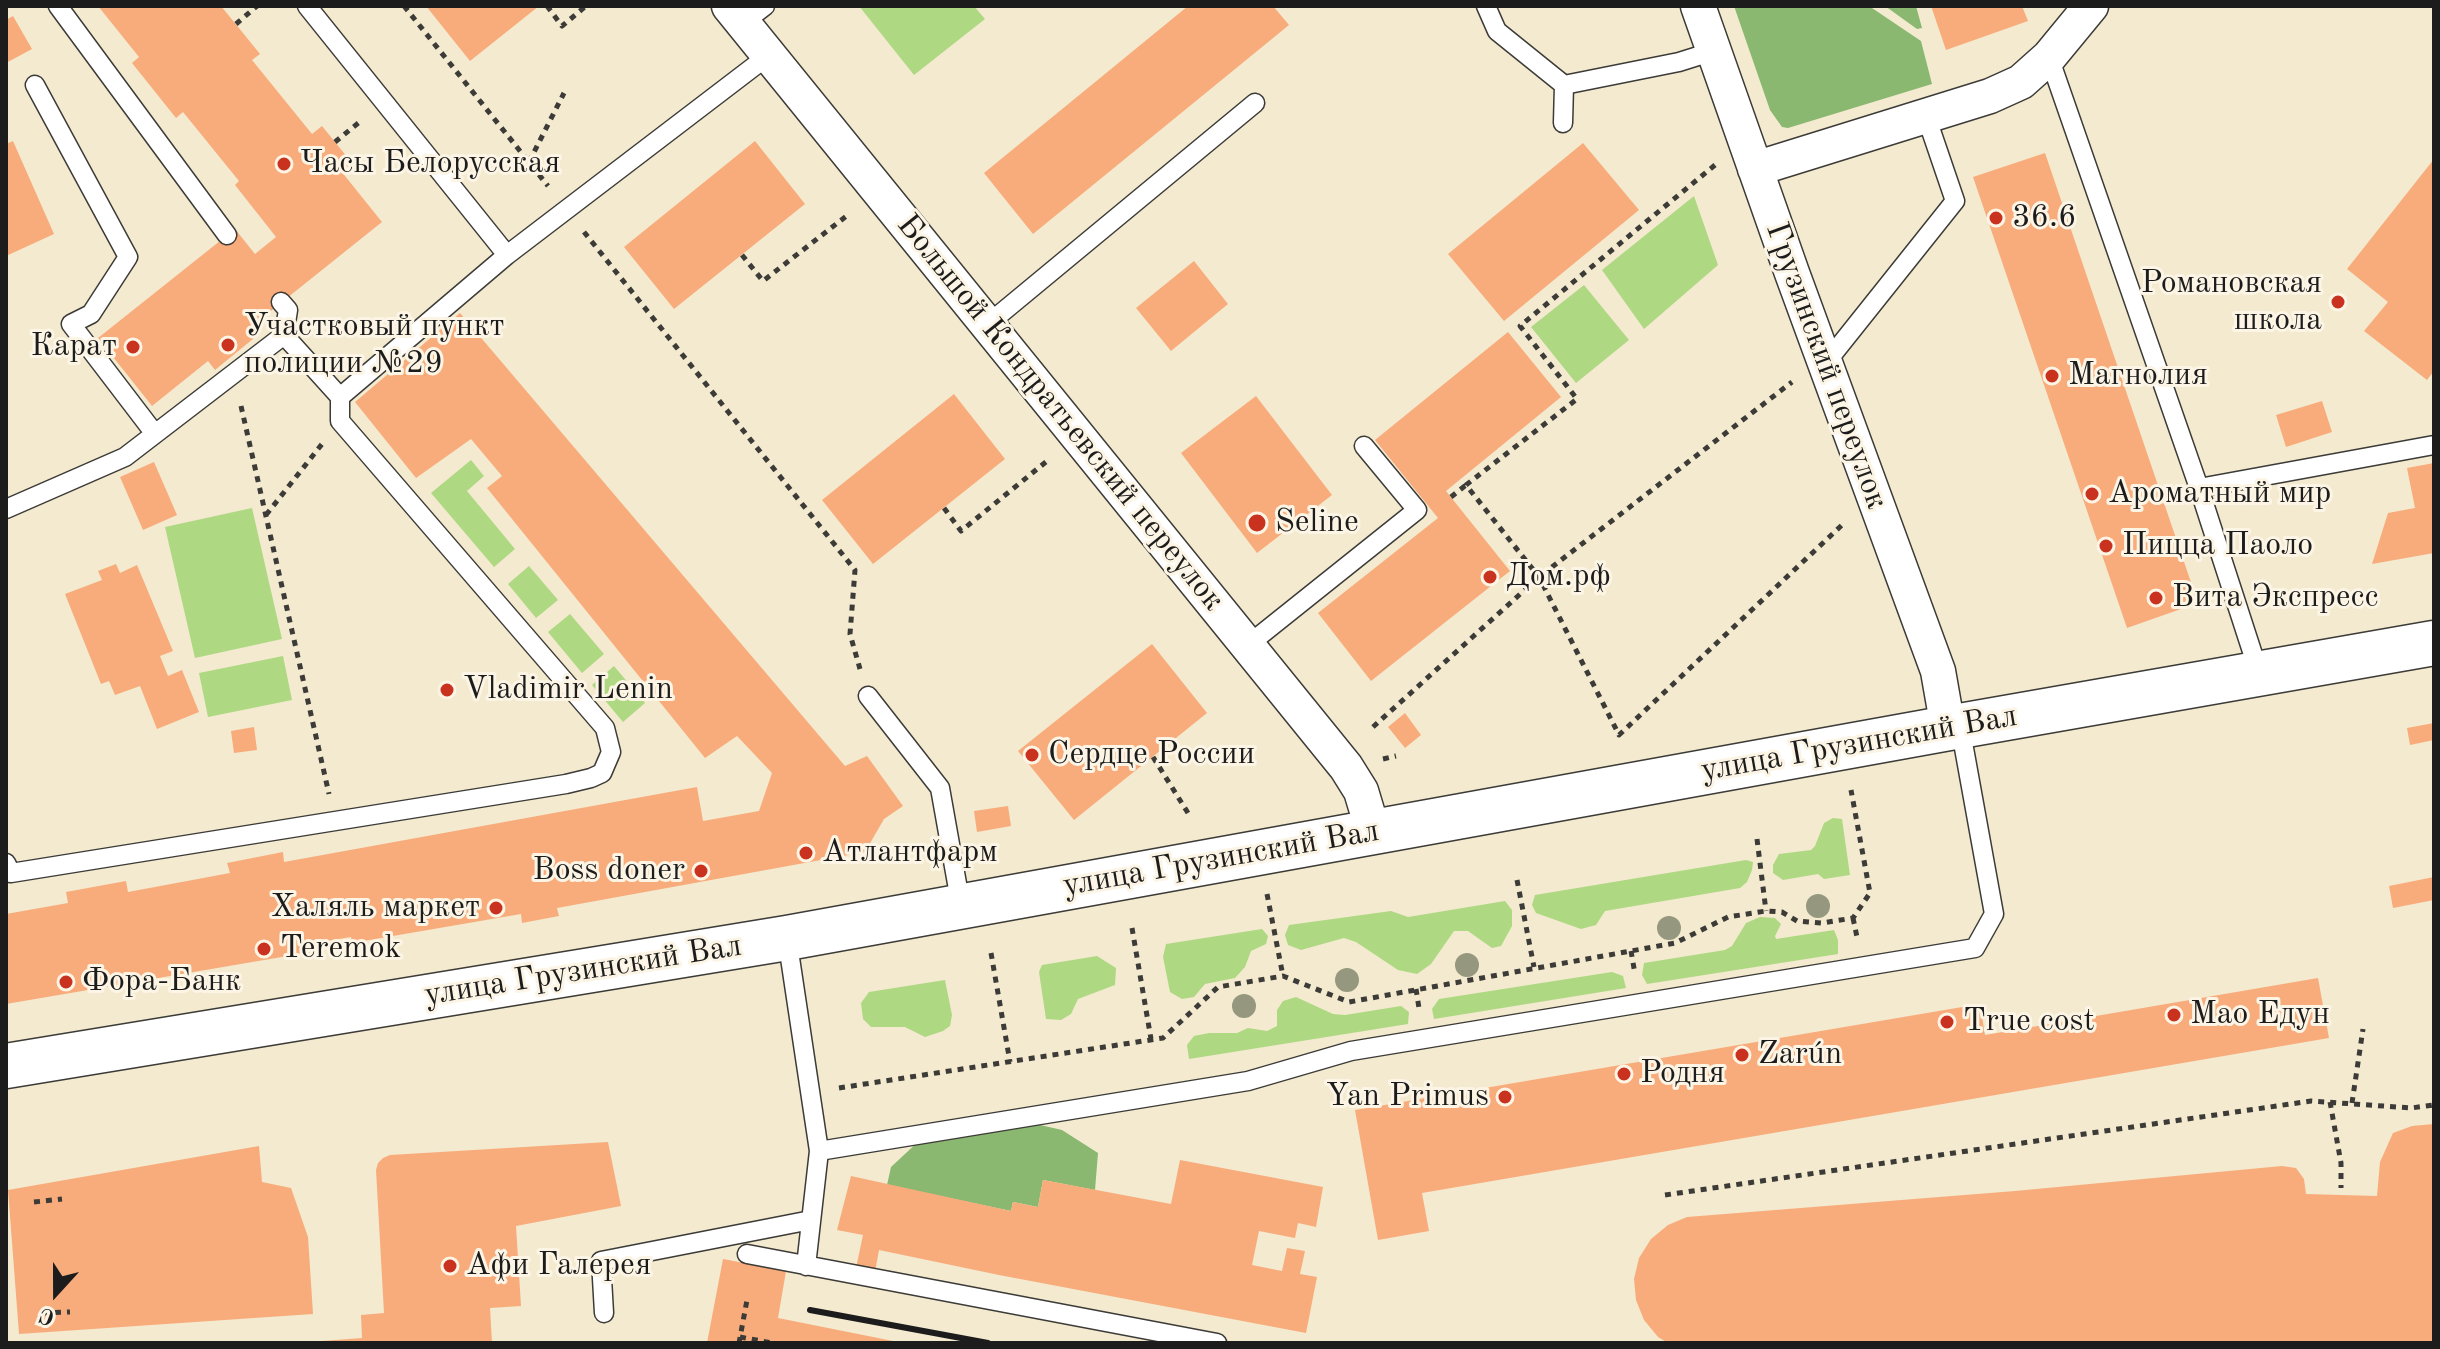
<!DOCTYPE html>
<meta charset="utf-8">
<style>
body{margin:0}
#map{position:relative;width:2440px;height:1349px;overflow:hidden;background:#f3eacf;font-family:"Old Standard TT",serif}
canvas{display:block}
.frame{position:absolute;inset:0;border:8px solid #1c1c1c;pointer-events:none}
.north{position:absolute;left:16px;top:1253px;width:80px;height:80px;-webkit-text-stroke:6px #fcf5e5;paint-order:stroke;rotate:201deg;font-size:22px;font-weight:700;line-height:32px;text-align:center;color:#1c1c1c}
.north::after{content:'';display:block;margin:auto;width:28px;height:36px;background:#1c1c1c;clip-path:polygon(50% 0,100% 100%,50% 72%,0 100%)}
</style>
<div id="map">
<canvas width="2440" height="1349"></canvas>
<div class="frame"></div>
<div class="north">С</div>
</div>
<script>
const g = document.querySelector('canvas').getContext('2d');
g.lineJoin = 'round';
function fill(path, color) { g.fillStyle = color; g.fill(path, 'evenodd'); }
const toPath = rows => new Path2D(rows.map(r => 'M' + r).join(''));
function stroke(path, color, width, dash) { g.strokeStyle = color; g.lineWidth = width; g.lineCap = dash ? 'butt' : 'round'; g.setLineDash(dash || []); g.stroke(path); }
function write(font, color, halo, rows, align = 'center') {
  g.font = font + ' "Old Standard TT",serif'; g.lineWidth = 6; g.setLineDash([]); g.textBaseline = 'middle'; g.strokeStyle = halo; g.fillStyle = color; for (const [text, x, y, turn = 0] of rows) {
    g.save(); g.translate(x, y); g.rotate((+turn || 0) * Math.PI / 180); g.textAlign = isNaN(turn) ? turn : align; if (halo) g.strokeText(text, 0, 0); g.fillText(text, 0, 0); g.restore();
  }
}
const green = toPath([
 [859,6,974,6,985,19,914,75],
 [1694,196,1718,265,1644,329,1602,270],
 [1584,285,1629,340,1576,383,1531,327],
 [471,460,484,476,467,491,515,549,494,567,431,493],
 [252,508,282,639,195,658,165,527],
 [529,566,558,600,536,618,508,584],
 [570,614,604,654,582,673,548,632],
 [283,656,292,700,208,717,199,673],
 [614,666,645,703,623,722,592,685],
 [1833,818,1842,819,1850,875,1824,879,1818,874,1783,880,1773,873,1773,865,1779,854,1811,850,1815,846,1824,823],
 [1746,860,1753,862,1752,870,1747,882,1740,888,1605,911,1596,925,1581,929,1536,913,1532,905,1535,895],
 [1505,901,1512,910,1512,926,1501,946,1492,948,1468,931,1454,931,1431,964,1417,974,1398,970,1356,942,1344,938,1301,950,1288,945,1285,935,1289,925,1391,911,1408,917],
 [1760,917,1775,918,1781,924,1775,936,1776,939,1834,930,1838,940,1838,954,1647,984,1642,975,1644,963,1725,950,1732,946,1746,923],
 [1262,929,1268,936,1266,944,1251,951,1245,967,1235,978,1205,984,1194,997,1182,999,1170,992,1163,957,1166,944],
 [1097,956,1116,968,1115,985,1078,999,1071,1014,1061,1020,1046,1019,1039,972,1042,965],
 [1612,972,1623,976,1626,988,1434,1019,1432,1009,1439,999],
 [945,980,952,1015,950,1026,943,1031,925,1037,905,1027,871,1027,863,1019,861,1003,869,992],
 [1296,997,1333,1014,1345,1015,1401,1006,1409,1012,1408,1024,1189,1059,1187,1045,1194,1036,1209,1033,1237,1033,1248,1028,1267,1031,1277,1026,1277,1010,1283,1001]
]);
const forest = toPath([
 [1734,6,1869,6,1921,41,1932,84,1788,128,1782,127,1770,110],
 [1885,6,1916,6,1922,28,1917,29],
 [1005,1117,1062,1130,1098,1153,1095,1190,1043,1180,1038,1207,1013,1202,1011,1211,887,1185,891,1167,935,1126]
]);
const building = toPath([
 [98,6,221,6,260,54,252,60,312,134,322,126,352,163,341,171,382,222,252,326,259,334,215,370,208,361,152,406,98,338,235,229,255,254,276,237,235,185,239,181,183,112,176,118,132,63,139,57],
 [426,6,539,6,470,61],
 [1188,6,1273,6,1289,25,1033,234,984,173],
 [1931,6,2022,6,2028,21,1946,50],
 [13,16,32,49,6,63,6,20],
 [13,141,54,234,6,256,6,144],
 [755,141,805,204,674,309,624,247],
 [1583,143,1639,210,1504,321,1448,254],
 [2045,153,2198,603,2127,628,1973,177],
 [2434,159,2434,371,2427,380,2364,331,2388,302,2347,269],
 [1194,261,1228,304,1171,351,1136,308],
 [460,313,845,766,867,756,903,806,884,819,865,852,557,908,559,916,522,923,521,914,352,943,351,937,315,943,317,951,6,1004,6,914,68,903,66,892,126,881,128,892,230,873,227,863,283,852,284,862,697,787,703,821,759,811,772,773,737,736,705,758,487,488,502,476,471,439,416,478,355,402],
 [1508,332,1561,397,1446,491,1510,571,1371,681,1318,613,1438,518,1375,440],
 [954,394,1005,459,873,564,822,500],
 [1256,396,1332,495,1257,553,1181,453],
 [2322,401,2332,432,2286,447,2276,415],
 [154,462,177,515,143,530,120,477],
 [2434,463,2434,553,2372,564,2388,513,2415,508,2407,468],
 [116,564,120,573,137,565,173,651,160,656,168,676,182,670,199,712,157,729,140,686,115,695,109,681,101,684,65,594,102,580,98,571],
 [1152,644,1207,713,1074,820,1018,751],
 [1405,713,1421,735,1405,748,1388,727],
 [2434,723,2434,740,2410,745,2407,728],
 [254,727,257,750,234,753,231,731],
 [1008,806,1011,826,977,832,974,811],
 [2434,877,2434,900,2393,908,2389,886],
 [2318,978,2329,1038,1422,1193,1429,1231,1378,1240,1355,1110,1980,1004,1985,1035],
 [2434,1124,2434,1343,1668,1343,1658,1337,1644,1320,1636,1300,1634,1279,1639,1258,1651,1239,1668,1225,1687,1217,2015,1191,2282,1166,2296,1168,2304,1179,2306,1194,2377,1196,2380,1162,2393,1133,2412,1126],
 [608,1142,621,1206,516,1226,521,1306,490,1308,492,1343,322,1343,322,1341,362,1338,361,1315,384,1313,376,1170,378,1163,383,1158,390,1155],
 [259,1146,262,1182,291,1188,308,1237,313,1314,19,1334,8,1190],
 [1180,1160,1323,1187,1316,1227,1298,1223,1295,1238,1259,1231,1252,1265,1282,1271,1287,1248,1305,1251,1300,1274,1317,1277,1306,1333,999,1275,879,1250,875,1272,856,1268,863,1235,837,1230,851,1176,1011,1211,1013,1202,1038,1207,1043,1180,1171,1204],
 [723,1259,786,1271,778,1318,903,1343,707,1343]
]);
const path = toPath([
 [404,6,548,186],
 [547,6,562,26,586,6],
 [236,24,257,6],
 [335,142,362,120],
 [529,162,564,93],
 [1715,165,1520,326,1577,399,1466,485,1539,577,1619,735,1842,525],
 [584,232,855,570,850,634,860,669],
 [742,255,763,281,849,214],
 [241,406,329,794],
 [1451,497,1466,485],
 [944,508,961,531,1047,461],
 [266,515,322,444],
 [1373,727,1539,577,1792,382],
 [1153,757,1188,813],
 [1383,759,1396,756],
 [1757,839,1766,911],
 [1517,880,1534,967],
 [1267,894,1283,976],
 [1853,918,1857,937],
 [1132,928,1151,1039],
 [1631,951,1635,974],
 [991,953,1010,1062],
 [1416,989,1419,1008],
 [839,1088,1163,1038,1218,987,1283,976,1349,1002,1675,943,1728,917,1766,911,1782,912,1797,921,1822,923,1853,918,1870,893,1851,790],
 [2330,1102,2341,1163,2341,1188],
 [2352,1103,2363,1029],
 [1665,1195,2311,1101,2411,1108,2434,1105],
 [34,1202,62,1199],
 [43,1313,70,1312],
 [740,1337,772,1343],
 [739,1343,747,1300]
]);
const lane = toPath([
 [58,6,227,235],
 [307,6,507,255,769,55],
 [1486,6,1497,31,1564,85,1563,123],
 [743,23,765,6],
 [2049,57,2199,488],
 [35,85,128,257,91,314,71,324,155,434],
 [1564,85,1679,62,1714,51],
 [281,302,288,310,284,335,340,397],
 [988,324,1255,103],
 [1825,364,1955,201,1926,116],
 [6,509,125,457,284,335],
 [1248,645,1417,510,1364,446],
 [2259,673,2199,488,2434,445],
 [868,696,940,788,961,906],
 [6,863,11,873,566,784,591,778,602,773,611,752,605,728,340,421,340,397,507,255],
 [787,938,819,1151,806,1266],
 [819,1151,1248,1081,1351,1051,1975,948,1994,914,1960,726],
 [747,1254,1217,1343],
 [604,1313,601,1261,811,1220]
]);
const street = toPath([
 [729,6,1346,767,1361,791,1373,831],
 [1698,6,1792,273,1938,671,1948,728],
 [1755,169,1990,96,2021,82,2049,57,2091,6]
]);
const secondary = toPath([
 [6,1066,787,938,1960,726,2434,643]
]);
const rail = toPath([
 [810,1310,988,1343]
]);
const trees = [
 [1818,906],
 [1669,928],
 [1467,965],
 [1347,980],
 [1244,1006]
];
const markers = [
 [284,164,8,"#c8321e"],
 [1996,218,8,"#c8321e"],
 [2338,302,8,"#c8321e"],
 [228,345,8,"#c8321e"],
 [133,347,8,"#c8321e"],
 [2052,376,8,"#c8321e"],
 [2092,494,8,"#c8321e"],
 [1257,523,10,"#c8321e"],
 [2106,546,8,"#c8321e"],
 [1490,577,8,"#c8321e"],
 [2156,598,8,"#c8321e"],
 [447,690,8,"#c8321e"],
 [1032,755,8,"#c8321e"],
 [806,853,8,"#c8321e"],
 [701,871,8,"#c8321e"],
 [496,908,8,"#c8321e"],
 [264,949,8,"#c8321e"],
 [66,982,8,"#c8321e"],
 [2174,1015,8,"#c8321e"],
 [1947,1022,8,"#c8321e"],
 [1742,1055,8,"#c8321e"],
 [1624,1074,8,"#c8321e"],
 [1505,1097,8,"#c8321e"],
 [450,1266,8,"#c8321e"]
];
const poiNames = [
 ["Часы Белорусская",300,164],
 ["36.6",2012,218],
 ["Романовская",2322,284,"right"],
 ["школа",2322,321,"right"],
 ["Участковый пункт",244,327],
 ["полиции №29",244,364],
 ["Карат",117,347,"right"],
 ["Магнолия",2068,376],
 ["Ароматный мир",2108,494],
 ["Seline",1275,523],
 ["Пицца Паоло",2122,546],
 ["Дом.рф",1506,577],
 ["Вита Экспресс",2172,598],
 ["Vladimir Lenin",463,690],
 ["Сердце России",1048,755],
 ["Атлантфарм",822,853],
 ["Boss doner",685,871,"right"],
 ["Халяль маркет",480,908,"right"],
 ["Teremok",280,949],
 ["Фора-Банк",82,982],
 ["Мао Едун",2190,1015],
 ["True cost",1963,1022],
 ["Zarún",1758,1055],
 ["Родня",1640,1074],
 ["Yan Primus",1489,1097,"right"],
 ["Афи Галерея",466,1266]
];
const streetNames = [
 ["Грузинский переулок",1826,366,70],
 ["Большой Кондратьевский переулок",1060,413,51],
 ["улица Грузинский Вал",1859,744,-10],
 ["улица Грузинский Вал",1221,859,-10],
 ["улица Грузинский Вал",583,971,-9]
];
fill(green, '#afd883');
fill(forest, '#8bb871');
fill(building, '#f8ac7c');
stroke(lane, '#3c3b37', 21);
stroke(street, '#3c3b37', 37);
stroke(secondary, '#3c3b37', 47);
stroke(path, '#3c3b37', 5, [6, 6]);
stroke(lane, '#fff', 18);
stroke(street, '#fff', 34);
stroke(secondary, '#fff', 44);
stroke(rail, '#1c1c1c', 6);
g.fillStyle = '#95987e';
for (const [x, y] of trees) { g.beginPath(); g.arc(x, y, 12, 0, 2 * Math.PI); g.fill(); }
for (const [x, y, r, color] of markers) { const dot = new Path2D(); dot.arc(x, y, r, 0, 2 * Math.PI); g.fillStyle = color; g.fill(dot); stroke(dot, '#fcf5e5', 3); }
write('32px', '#1c1c1c', '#fcf5e5', poiNames, 'left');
write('32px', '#1c1c1c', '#fcf5e5', streetNames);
</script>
